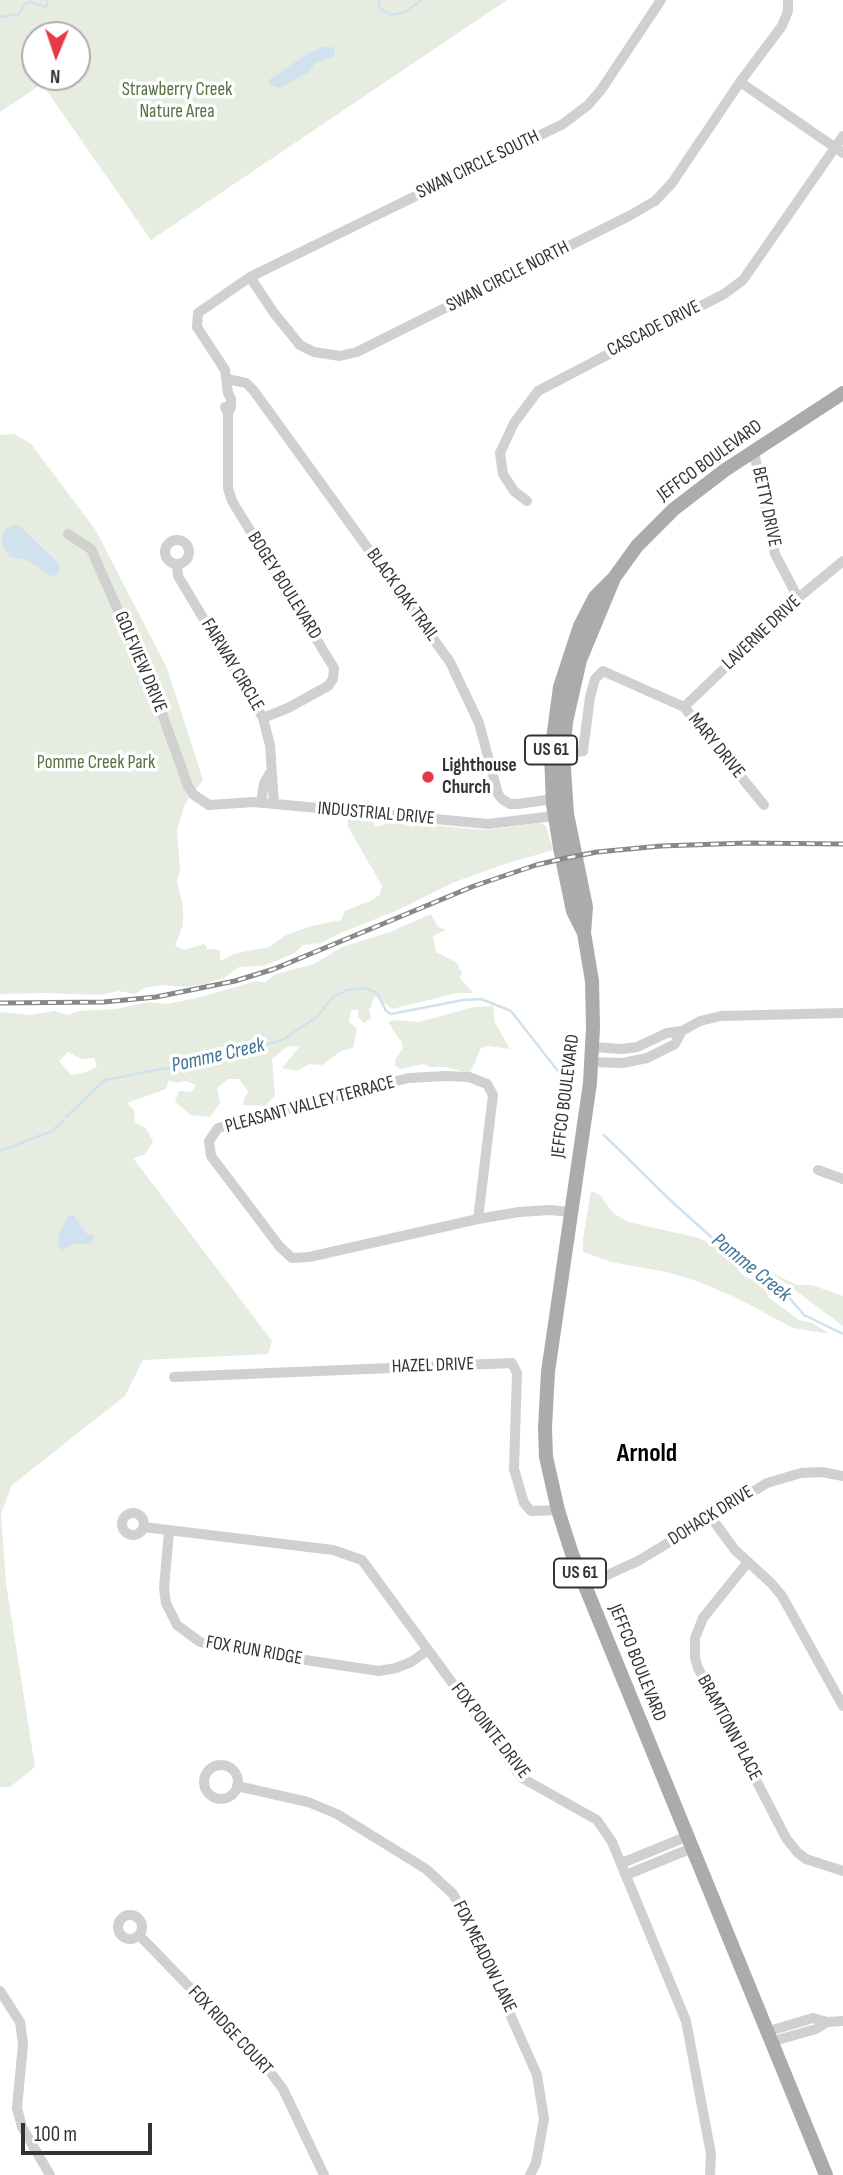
<!DOCTYPE html>
<style>
body{margin:0}
#map{position:relative;width:843px;height:2175px;overflow:hidden;background:#fff;font-family:"Sofia Sans Condensed",sans-serif}
canvas{display:block}
.north{position:absolute;left:21px;top:21px;width:70px;height:70px;box-sizing:border-box;background:#fff;border:2px solid #adadad;border-radius:50%;rotate:182deg;font-size:19px;font-weight:700;line-height:28px;text-align:center;color:#333}
.north::after{content:'';display:block;margin:auto;width:24px;height:32px;background:#e63946;clip-path:polygon(50% 0,100% 100%,50% 72%,0 100%)}
.scale{position:absolute;left:21px;top:2123px;width:131px;height:32px;box-sizing:border-box;border:4px solid #333;border-top:0;padding-left:9px;font-size:21px;line-height:24px;white-space:nowrap;color:#333;-webkit-text-stroke:5px #fff;paint-order:stroke}
</style>
<div id="map">
<canvas width="843" height="2175"></canvas>
<div class="north">N</div>
<div class="scale">100 m</div>
</div>
<script>
const g = document.querySelector('canvas').getContext('2d');
g.lineJoin = 'round';
function fill(path, color) { g.fillStyle = color; g.fill(path, 'evenodd'); }
const toPath = rows => new Path2D(rows.map(r => 'M' + r).join(''));
function stroke(path, color, width, dash) { g.strokeStyle = color; g.lineWidth = width; g.lineCap = dash ? 'butt' : 'round'; g.setLineDash(dash || []); g.stroke(path); }
function write(font, color, halo, rows, align = 'center') {
  g.font = font + ' "Sofia Sans Condensed",sans-serif'; g.lineWidth = 7; g.setLineDash([]); g.textBaseline = 'middle'; g.strokeStyle = halo; g.fillStyle = color; for (const [text, x, y, turn = 0] of rows) {
    g.save(); g.translate(x, y); g.rotate((+turn || 0) * Math.PI / 180); g.textAlign = isNaN(turn) ? turn : align; if (halo) g.strokeText(text, 0, 0); g.fillText(text, 0, 0); g.restore();
  }
}
const green = toPath([
 [0,0,507,0,151,240,42,84,0,112],
 [35,35,77,35,77,77,35,77],
 [14,434,31,444,95,529,167,668,203,780,185,804,177,830,180,870,177,882,183,907,183,925,175,946,184,950,204,944,207,947,206,950,215,949,220,951,220,961,237,953,269,947,286,935,308,927,341,920,345,911,372,900,380,894,382,886,347,825,349,817,373,820,375,827,386,824,404,824,413,827,418,824,486,830,540,823,546,826,553,850,502,865,455,882,398,910,338,934,322,943,303,945,295,953,263,966,239,967,224,978,205,984,184,987,163,985,144,988,135,994,119,991,99,995,48,993,0,994,0,435],
 [431,914,438,927,446,930,433,936,436,952,456,962,462,973,460,978,473,993,457,993,392,1009,375,996,369,1010,371,1018,364,1023,358,1017,358,1010,351,1010,349,1022,357,1028,353,1048,341,1051,322,1065,309,1064,297,1071,282,1068,299,1047,288,1046,272,1059,275,1096,265,1106,242,1105,248,1091,239,1079,228,1079,217,1088,220,1103,210,1117,191,1115,175,1102,179,1091,192,1092,196,1085,186,1081,175,1083,169,1080,166,1089,127,1103,134,1110,135,1122,146,1128,153,1142,144,1155,133,1158,272,1341,268,1354,143,1360,125,1396,12,1485,1,1514,6,1583,35,1767,10,1787,0,1787,0,1012,30,1015,55,1011,67,1015,79,1011,116,1009,148,1002,167,1004,196,998,257,981,265,982,276,974,314,964,342,947,390,932],
 [68,1052,81,1059,94,1058,97,1066,86,1072,71,1075,59,1061],
 [493,1006,495,1023,510,1049,488,1046,481,1048,470,1073,446,1067,431,1067,424,1064,401,1069,395,1066,395,1060,403,1048,402,1043,388,1022,396,1020,419,1022,474,1007],
 [591,1191,600,1195,613,1213,628,1222,699,1238,731,1255,738,1270,744,1276,759,1282,766,1289,768,1297,799,1320,812,1323,830,1334,793,1328,737,1298,694,1280,666,1272,611,1262,583,1252,583,1238],
 [772,1273,797,1285,812,1285,843,1296,843,1326]
]);
const water = toPath([
 [324,47,332,47,335,51,334,56,315,63,309,72,280,88,270,85,269,80,288,67,310,52],
 [12,525,18,525,25,531,56,561,60,569,58,575,51,576,27,560,9,556,2,544,2,539,5,530],
 [68,1216,74,1216,87,1234,94,1236,91,1244,73,1244,63,1250,57,1245,60,1230]
]);
const stream = toPath([
 [379,0,379,7,390,15,405,12,422,0],
 [0,17,19,14,25,3,31,2,46,7,48,0],
 [66,1117,105,1080,240,1054,284,1039,317,1017,333,997,347,990,365,988,377,993,386,1011,391,1014,463,1000,481,999,511,1011,568,1084],
 [604,1135,669,1199,719,1244,781,1288,804,1315,843,1334],
 [0,1151,52,1131,63,1121]
]);
const minor = toPath([
 [740,82,843,153],
 [250,277,274,313,300,345,314,352,340,356,357,352,629,216,655,201,672,183,740,82,782,26,788,11,788,0],
 [227,379,246,383,254,391,450,662,479,723,498,794,502,799,510,804,518,804,553,799],
 [225,407,228,413,228,488,232,501,334,668,333,679,328,686,288,708,263,718],
 [228,413,231,407,231,399,228,393,225,370,197,327,198,313,250,277,563,124,588,105,601,90,661,0],
 [754,452,775,554,798,598],
 [527,501,514,491,503,474,500,453,514,423,538,391,724,294,743,280,843,136],
 [68,534,91,549,155,694,188,786,194,795,209,805,254,802,488,824,554,816],
 '165 552a12 12 0 1 1 24 0a12 12 0 1 1-24 0Z',
 [177,564,178,576,263,718,270,745,274,804],
 [684,707,798,598,843,561],
 [563,754,583,751,590,697,595,679,603,671,684,707,764,805],
 [261,803,264,783,270,773],
 [592,1047,622,1049,637,1047,667,1033,682,1031,700,1021,721,1016,843,1013],
 [591,1062,623,1063,647,1058,675,1044,682,1031],
 [446,1076,469,1077,487,1084,493,1095,478,1219,309,1257,292,1258,280,1247,211,1156,209,1141,218,1128,370,1087,409,1078,446,1076],
 [818,1170,843,1179],
 [478,1219,519,1212,550,1210,571,1212],
 [174,1377,512,1363,517,1373,514,1469,524,1503,531,1511,558,1510],
 '122 1524a11 11 0 1 1 22 0a11 11 0 1 1-22 0Z',
 [710,1516,735,1550,771,1583,782,1596,843,1706],
 [143,1527,333,1550,362,1560,522,1778,597,1820,612,1842,686,2021,711,2154,710,2175],
 [169,1531,164,1588,166,1603,177,1625,200,1642,218,1647,379,1671,396,1668,411,1662,428,1650],
 [748,1562,703,1618,695,1638,695,1658,698,1668,786,1838,797,1852,806,1859,843,1871],
 [585,1585,638,1561,767,1483,801,1473,822,1472,843,1476],
 '204 1782a17 17 0 1 1 34 0a17 17 0 1 1-34 0Z',
 [237,1786,308,1802,337,1814,426,1869,453,1894,470,1924,537,2075,544,2119,536,2163,530,2175],
 [622,1863,688,1836],
 [626,1875,692,1848],
 '118 1927a12 12 0 1 1 24 0a12 12 0 1 1-24 0Z',
 [139,1935,264,2064,283,2089,324,2175],
 [0,1991,20,2022,23,2044,17,2108,22,2127,50,2175],
 [766,2032,813,2018,827,2022,843,2021],
 [770,2042,816,2029,827,2022]
]);
const primary = toPath([
 [614,578,580,660,566,722,563,754,567,814,586,907,584,933,592,981,593,1027,590,1083,548,1372,545,1428,546,1457,558,1510,572,1554,826,2175],
 [583,931,573,911,560,848,553,804,551,754,560,687,580,626,595,597,614,578,637,546,674,509,725,470,843,393]
]);
const rail = toPath([
 [0,1003,104,1002,156,997,235,981,274,969,474,886,536,865,566,858,597,852,661,846,747,843,843,844]
]);
const markers = [
 [428,777,7,"#e63946"]
];
const shields = [
 [551,750,52],
 [580,1573,52]
];
const shieldNames = [
 ["US 61",551,750],
 ["US 61",580,1573]
];
const parkNames = [
 ["Strawberry Creek",177,90],
 ["Nature Area",177,112],
 ["Pomme Creek Park",96,763]
];
const streetNames = [
 ["SWAN CIRCLE SOUTH",478,165,-26],
 ["SWAN CIRCLE NORTH",508,277,-27],
 ["CASCADE DRIVE",654,329,-27],
 ["JEFFCO BOULEVARD",710,461,-36],
 ["BETTY DRIVE",766,507,78],
 ["BOGEY BOULEVARD",284,586,58],
 ["BLACK OAK TRAIL",402,595,54],
 ["LAVERNE DRIVE",762,633,-43],
 ["GOLFVIEW DRIVE",140,662,67],
 ["FAIRWAY CIRCLE",232,665,59],
 ["MARY DRIVE",716,746,51],
 ["INDUSTRIAL DRIVE",376,814,5],
 ["JEFFCO BOULEVARD",566,1096,-83],
 ["PLEASANT VALLEY TERRACE",310,1105,-15],
 ["HAZEL DRIVE",433,1366,-2],
 ["DOHACK DRIVE",711,1516,-32],
 ["FOX RUN RIDGE",254,1651,10],
 ["JEFFCO BOULEVARD",637,1663,68],
 ["BRAMTONN PLACE",729,1728,62],
 ["FOX POINTE DRIVE",490,1731,52],
 ["FOX MEADOW LANE",484,1957,64],
 ["FOX RIDGE COURT",230,2031,47]
];
const poiNames = [
 ["Lighthouse",442,766],
 ["Church",442,788]
];
const waterNames = [
 ["Pomme Creek",218,1056,-13],
 ["Pomme Creek",751,1268,39]
];
const districtNames = [
 ["Arnold",647,1454]
];
fill(green, '#e6ecdf');
fill(water, '#cfe2ee');
stroke(stream, '#cfe2ee', 2.5);
stroke(minor, '#d0d0d0', 10);
stroke(primary, '#ababab', 14);
stroke(rail, '#888', 5);
stroke(rail, '#fff', 2.5, [8]);
for (const [x, y, r, color] of markers) { const dot = new Path2D(); dot.arc(x, y, r, 0, 2 * Math.PI); g.fillStyle = color; g.fill(dot); stroke(dot, '#fff', 2.5); }
for (const [x, y, w] of shields) { const box = new Path2D(); box.roundRect(x - w / 2, y - 14.5, w, 29, 5); g.fillStyle = '#fff'; g.fill(box); stroke(box, '#333', 2); }
write('bold 18px', '#333', null, shieldNames);
write('19px', '#56703f', '#fff', parkNames);
write('19px', '#333', '#fff', streetNames);
write('bold 19px', '#333', '#fff', poiNames, 'left');
write('italic 21px', '#3f7597', '#fff', waterNames);
write('bold 26px', '#000', '#fff', districtNames);
</script>
